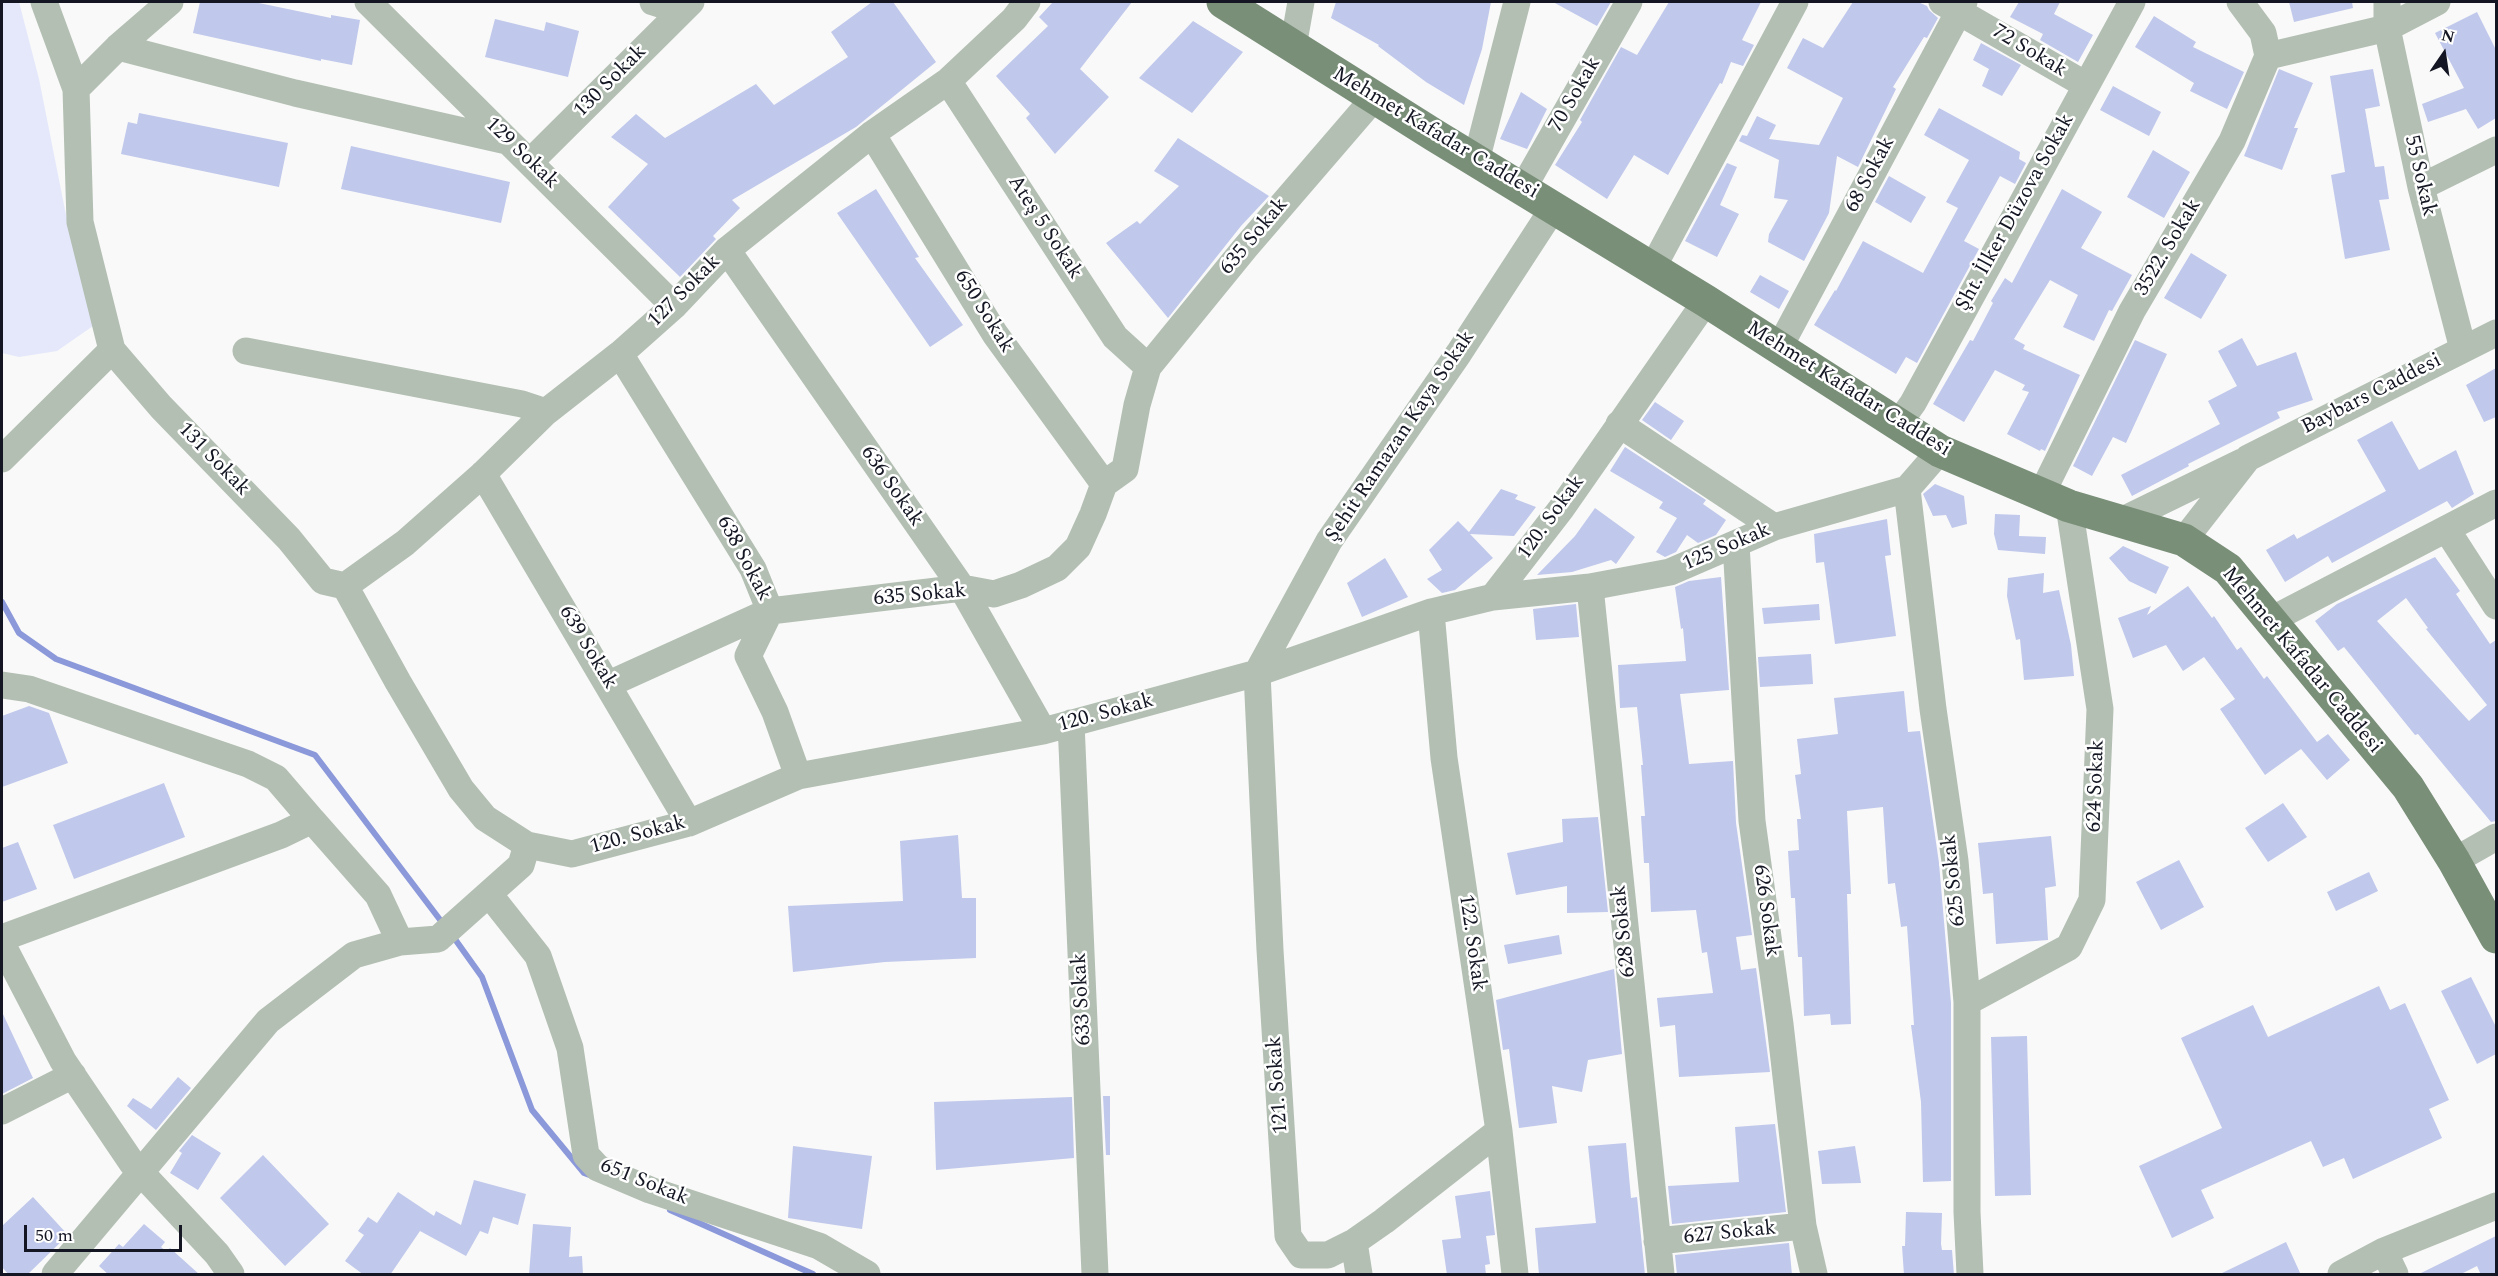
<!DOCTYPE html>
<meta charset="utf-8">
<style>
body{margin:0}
#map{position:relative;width:2498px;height:1276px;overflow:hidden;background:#f9f9f9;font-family:Spectral,serif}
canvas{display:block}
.frame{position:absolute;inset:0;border:3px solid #141723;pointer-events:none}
.north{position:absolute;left:2414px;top:24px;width:60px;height:60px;-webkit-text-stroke:4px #fff;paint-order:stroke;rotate:13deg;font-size:16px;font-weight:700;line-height:24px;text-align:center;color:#141723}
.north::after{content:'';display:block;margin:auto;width:21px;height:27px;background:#141723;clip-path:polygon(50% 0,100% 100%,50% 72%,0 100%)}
.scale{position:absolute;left:24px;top:1225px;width:158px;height:27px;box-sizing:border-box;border:3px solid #141723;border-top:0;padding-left:8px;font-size:18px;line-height:21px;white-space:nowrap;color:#141723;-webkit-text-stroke:4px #fff;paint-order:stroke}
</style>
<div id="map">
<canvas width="2498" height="1276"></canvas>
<div class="frame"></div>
<div class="north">N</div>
<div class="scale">50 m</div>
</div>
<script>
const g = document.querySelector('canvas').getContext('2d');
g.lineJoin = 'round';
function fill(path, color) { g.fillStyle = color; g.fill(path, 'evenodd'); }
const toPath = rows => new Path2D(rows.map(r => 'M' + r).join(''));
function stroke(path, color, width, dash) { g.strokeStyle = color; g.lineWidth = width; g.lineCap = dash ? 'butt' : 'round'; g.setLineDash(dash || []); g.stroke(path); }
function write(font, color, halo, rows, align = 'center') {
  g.font = font + ' Spectral,serif'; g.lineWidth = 5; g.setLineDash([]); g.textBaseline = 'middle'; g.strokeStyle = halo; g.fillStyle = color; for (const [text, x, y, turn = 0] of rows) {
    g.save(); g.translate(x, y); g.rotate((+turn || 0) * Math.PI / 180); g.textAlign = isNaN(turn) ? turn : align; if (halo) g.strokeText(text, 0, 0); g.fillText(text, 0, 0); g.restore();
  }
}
const green = toPath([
 [2,2,19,2,39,79,66,215,93,326,57,351,19,357,2,353]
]);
const stream = toPath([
 [2,602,19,633,56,659,315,755,444,925],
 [452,935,482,977,532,1110,584,1173,592,1176],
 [670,1210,813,1274]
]);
const building = toPath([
 [200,2,254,2,331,18,331,15,360,20,352,65,321,59,321,61,193,33],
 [872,2,893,2,936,62,856,127,732,200,740,208,713,236,716,239,680,277,608,207,648,164,611,137,636,114,665,138,756,84,774,105,848,57,831,32],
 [1053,2,1132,2,1080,69,1109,97,1055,154,1026,118,1030,114,996,76,1048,26,1039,17],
 [1336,2,1491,2,1482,49,1464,105,1426,82,1378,46,1379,45,1331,18],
 [1553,2,1611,2,1597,26],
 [1669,2,1761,2,1742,40,1754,45,1743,66,1731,62,1722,84,1720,83,1668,175,1634,155,1607,199,1555,165,1582,122,1580,120,1621,47,1637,55],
 [1853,2,1918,2,1927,6,1929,10,1938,18,1927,38,1924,37,1893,87,1896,89,1858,167,1837,156,1829,213,1804,261,1768,242,1769,234,1788,200,1774,198,1779,160,1739,141,1742,135,1747,136,1757,116,1776,125,1769,139,1819,145,1843,98,1787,68,1803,38,1823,48],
 [2019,2,2060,2,2054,14,2093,35,2078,62,2040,40,2043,34,2010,17],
 [2289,2,2352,2,2353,8,2294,22],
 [2477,12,2496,50,2496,118,2478,129,2466,109,2428,122,2422,104,2464,88,2435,33],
 [2154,16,2196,42,2193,47,2244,72,2227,109,2190,91,2194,83,2135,47],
 [495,19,544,31,546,22,579,31,568,77,485,57],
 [1193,21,1243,52,1192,113,1139,78],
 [1981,43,2021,65,2002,96,1982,86,1989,69,1973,60],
 [2279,69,2313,83,2294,128,2298,128,2282,170,2244,156],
 [2373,69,2380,106,2365,109,2375,167,2384,166,2389,199,2379,200,2390,250,2345,259,2331,175,2345,172,2330,76],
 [2113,86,2161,112,2149,136,2100,110],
 [1521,92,1547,109,1527,149,1500,139],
 [1939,108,2020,152,2019,159,2026,163,2015,184,2000,176,1964,241,1979,249,1917,363,1906,357,1896,374,1814,325,1835,290,1836,291,1863,241,1923,273,1958,208,1946,202,1969,160,1924,135],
 [139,113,288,143,279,187,121,154,128,122,137,124],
 [1178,138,1269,196,1241,226,1168,318,1106,243,1137,221,1140,224,1179,186,1154,171],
 [351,146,510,182,501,223,341,189],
 [2153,150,2190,172,2164,218,2127,197],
 [1727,163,1737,167,1720,205,1739,214,1717,257,1685,241],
 [1889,176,1926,197,1911,223,1875,202],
 [876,189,919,257,915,258,963,325,930,347,837,213],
 [2062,189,2102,212,2081,248,2132,275,2112,311,2109,310,2094,341,2063,327,2078,295,2050,280,2014,339,2025,345,2023,349,2080,375,2045,451,2041,449,2040,451,2007,434,2029,392,2022,390,2025,385,1995,370,1964,422,1933,404,1970,340,1973,341,1993,303,1991,301,2005,278,2012,283],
 [2191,253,2227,275,2201,319,2164,298],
 [1760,275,1789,291,1779,309,1750,292],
 [2242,338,2257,366,2296,352,2313,400,2277,412,2280,418,2188,464,2189,466,2132,496,2121,475,2220,424,2208,401,2237,386,2218,351],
 [2135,340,2167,354,2126,443,2113,437,2092,476,2073,466],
 [2496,368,2496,417,2484,422,2466,385],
 [1655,402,1684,421,1671,440,1642,420],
 [2392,421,2419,470,2456,450,2474,494,2452,508,2447,501,2332,563,2328,556,2285,582,2266,550,2294,534,2297,539,2386,491,2357,440],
 [1625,447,1706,500,1703,504,1726,520,1716,535,1698,543,1687,535,1676,552,1665,557,1656,552,1677,518,1659,508,1663,502,1610,471],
 [1935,484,1964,496,1967,524,1952,528,1946,515,1933,516,1923,494],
 [1501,489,1518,495,1515,499,1536,507,1514,536,1470,534,1493,558,1455,590,1442,593,1427,579,1442,570,1429,550,1458,521,1469,532],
 [1595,508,1635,537,1616,564,1611,560,1572,572,1537,575,1575,536],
 [1995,514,2020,515,2019,536,2046,537,2045,554,1998,550,1994,534],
 [1887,519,1891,555,1885,556,1896,636,1835,644,1824,562,1816,563,1814,534],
 [2123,546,2169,567,2156,594,2129,581,2109,558],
 [2435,557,2460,591,2456,594,2490,644,2496,640,2496,821,2491,822,2418,734,2415,735,2344,647,2338,651,2315,621,2337,604],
 [2406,598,2428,628,2426,629,2487,705,2469,721,2377,621],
 [1385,558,1408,597,1362,617,1347,583],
 [2044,573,2043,593,2059,590,2071,645,2074,676,2024,680,2020,639,2016,640,2007,596,2008,578],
 [1721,577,1729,690,1680,694,1689,764,1733,761,1736,823,1752,935,1736,937,1741,970,1756,968,1770,1072,1679,1077,1675,1025,1660,1027,1657,998,1713,993,1707,952,1702,953,1696,910,1651,912,1649,863,1644,863,1641,816,1645,816,1641,765,1643,765,1637,707,1620,708,1618,665,1686,661,1683,628,1681,629,1675,587,1689,581],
 [2188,586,2212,618,2214,616,2237,650,2241,647,2264,679,2267,676,2317,742,2328,734,2350,760,2327,780,2301,749,2265,775,2220,709,2235,699,2204,657,2183,671,2166,645,2133,658,2118,618,2151,606,2147,615],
 [1576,604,1579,637,1536,640,1533,609],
 [1819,604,1820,620,1764,624,1762,608],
 [1811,654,1813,684,1760,687,1758,657],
 [1904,691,1908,732,1920,731,1939,863,1951,1003,1951,1181,1923,1182,1921,1102,1911,1025,1914,1025,1907,926,1901,927,1895,883,1888,884,1883,807,1847,811,1851,894,1847,894,1851,1024,1831,1025,1830,1014,1804,1016,1802,957,1798,957,1795,898,1791,898,1788,851,1799,850,1797,819,1801,819,1795,775,1801,774,1797,739,1838,734,1834,698],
 [29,706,49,713,68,763,2,787,2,716],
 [164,783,185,837,74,879,53,825],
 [2283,803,2307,837,2268,862,2245,828],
 [1598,817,1608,912,1567,913,1567,886,1516,895,1507,853,1563,842,1562,819],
 [958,835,962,898,976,898,976,958,885,962,793,972,788,906,903,901,900,841],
 [2051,836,2056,886,2045,888,2048,940,1996,944,1993,893,1983,894,1978,843],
 [18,842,37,889,2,902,2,848],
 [2179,860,2204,907,2161,930,2136,882],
 [2369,872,2378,891,2336,911,2327,892],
 [1559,935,1562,954,1508,964,1504,945],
 [1614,969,1622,1054,1588,1060,1582,1092,1552,1086,1557,1123,1519,1128,1509,1049,1503,1050,1496,1000],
 [2471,977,2496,1027,2496,1054,2477,1064,2441,991],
 [2379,986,2390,1010,2405,1003,2449,1100,2429,1109,2442,1138,2353,1179,2344,1158,2323,1167,2311,1141,2201,1190,2214,1218,2172,1238,2139,1166,2222,1128,2181,1038,2253,1005,2268,1037],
 [2,1012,33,1078,2,1094],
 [2027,1036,2031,1195,1995,1196,1991,1037],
 [178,1077,191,1088,156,1130,127,1106,133,1098,151,1109],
 [1103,1096,1110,1096,1110,1155,1106,1155],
 [1072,1097,1074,1158,936,1170,934,1102],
 [1775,1124,1786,1212,1672,1224,1668,1186,1739,1182,1735,1127],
 [192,1135,221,1153,198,1190,170,1173,182,1153,179,1151],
 [1626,1143,1631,1198,1637,1197,1645,1275,1539,1275,1535,1228,1596,1223,1588,1146],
 [793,1146,872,1156,862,1229,788,1218],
 [1855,1146,1861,1183,1822,1184,1818,1151],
 [263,1155,329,1224,285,1266,220,1198],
 [474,1180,526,1194,518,1225,493,1217,488,1234,480,1231,466,1256,420,1231,390,1275,364,1275,345,1261,364,1235,358,1231,368,1217,377,1223,398,1192,434,1216,436,1211,461,1225],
 [1490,1191,1495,1235,1486,1236,1490,1264,1485,1265,1486,1275,1447,1275,1442,1240,1461,1238,1455,1196],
 [33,1197,68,1235,27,1275,9,1275,2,1267,2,1226],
 [1906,1212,1942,1213,1941,1244,1942,1250,1952,1250,1954,1275,1904,1275,1902,1246,1905,1246],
 [144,1224,165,1242,161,1247,166,1251,170,1248,200,1275,109,1275,99,1266,119,1244,123,1247],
 [533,1224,571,1227,569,1257,582,1256,583,1275,529,1275],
 [2496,1236,2496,1275,2481,1275,2477,1266,2459,1275,2417,1275],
 [2286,1242,2301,1275,2218,1275],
 [1789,1243,1792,1275,1677,1275,1675,1255]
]);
const minor = toPath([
 [44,2,76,89,80,222,112,350,161,407,289,539,323,581,345,586,398,682,461,789,485,818,527,845,572,854,689,823,798,776,1043,731,1257,673,1431,612,1493,597,1561,509,1706,301],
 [368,2,674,306],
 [653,2,681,11],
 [1942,2,2086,85],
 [2387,2,2387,28,2421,187,2463,349],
 [118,47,295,93,507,141],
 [1293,47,1301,2],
 [2268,56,2387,28,2437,2],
 [948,81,1115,337,1148,367],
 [76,89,118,47,170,2],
 [872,134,995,334,1104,484],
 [1476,161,1517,2],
 [530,162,691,2],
 [2421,187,2496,150],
 [1523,188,1629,2],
 [727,250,962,588,1043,731],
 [1652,269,1795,2],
 [1779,348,1964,2],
 [246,351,522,404,546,412],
 [620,354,753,569,770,611,748,656,775,712,798,776],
 [1619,424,1774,527],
 [1898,424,1913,403,2132,2],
 [2,459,112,350],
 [483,474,689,823],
 [1907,489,1933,709,1955,861,1967,1002,1967,1212,1970,1274],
 [2041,495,2132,311,2232,141,2268,56,2263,33,2240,2],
 [2121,521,2242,462],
 [2447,530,2496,606],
 [2184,540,2248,458,2496,333],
 [1736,544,1752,821,1780,1024,1803,1226,1814,1274],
 [345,586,405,543,483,474,546,412,620,354,674,306,727,250,872,134,948,81,1014,19,1027,2],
 [1590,587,1661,1274],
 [1493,597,1590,587,1670,572,1774,527,1907,489,1940,451],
 [1431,612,1444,758,1499,1131,1515,1274],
 [2269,621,2496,503],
 [609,684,770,611,962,588,994,594,1021,585,1057,568,1078,547,1093,514,1104,484,1125,469,1137,405,1148,367,1245,248,1375,97],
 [2,685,29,689,248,764,276,778,312,820,281,835,2,938],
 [1071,723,1095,1274],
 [312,820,378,895,400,942],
 [2454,861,2496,837],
 [489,894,538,956,570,1048,586,1155,598,1168,650,1190,819,1246,867,1274],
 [2,944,63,1061,132,1163,217,1254,231,1274],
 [1967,1002,2069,947,2092,900,2100,709,2069,506],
 [2,1111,73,1075],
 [1499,1131,1384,1221,1354,1242,1328,1255,1301,1255,1288,1236,1270,950,1257,673,1329,541,1459,353,1554,207],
 [1657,1241,1803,1226],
 [1354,1242,1359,1274],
 [2384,1251,2395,1274],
 [55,1274,268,1021,354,955,400,942,438,939,521,865,527,845],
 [2341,1274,2384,1251,2496,1206]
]);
const major = toPath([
 [1223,2,1434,135,1706,301,1940,451,2069,506,2184,540,2228,569,2408,787,2454,861,2496,937]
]);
const streetNames = [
 ["72 Sokak",2029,52,31],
 ["130 Sokak",611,82,-45],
 ["70 Sokak",1576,95,-60],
 ["Mehmet Kafadar Caddesi",1435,134,31],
 ["129 Sokak",521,154,44],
 ["68 Sokak",1871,175,-62],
 ["55 Sokak",2419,176,77],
 ["Şht. İlker Düzova Sokak",2016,213,-61],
 ["Ateş 5 Sokak",1044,228,57],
 ["635 Sokak",1255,237,-50],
 ["3522. Sokak",2169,248,-59],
 ["127 Sokak",685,292,-45],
 ["650 Sokak",983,312,58],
 ["Mehmet Kafadar Caddesi",1848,390,32],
 ["Baybars Caddesi",2372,395,-27],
 ["Şehit Ramazan Kaya Sokak",1401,437,-56],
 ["131 Sokak",213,460,46],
 ["636 Sokak",891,487,55],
 ["120. Sokak",1552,518,-54],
 ["125 Sokak",1727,548,-23],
 ["638 Sokak",743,559,62],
 ["635 Sokak",920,596,-5],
 ["639 Sokak",587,648,59],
 ["Mehmet Kafadar Caddesi",2301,661,50],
 ["120. Sokak",1106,714,-15],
 ["624 Sokak",2097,786,-88],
 ["120. Sokak",638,836,-15],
 ["625 Sokak",1955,880,-96],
 ["626 Sokak",1765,911,82],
 ["628 Sokak",1625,931,-96],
 ["122. Sokak",1471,943,82],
 ["633 Sokak",1083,999,-93],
 ["121. Sokak",1279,1085,-94],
 ["651 Sokak",644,1183,22],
 ["627 Sokak",1730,1234,-6]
];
fill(green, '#e4e8fa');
stroke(stream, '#8b98d9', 6);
fill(building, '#c0c8eb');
stroke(minor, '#b3bfb2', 27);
stroke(major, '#798f78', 33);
write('21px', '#141723', '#fff', streetNames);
</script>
